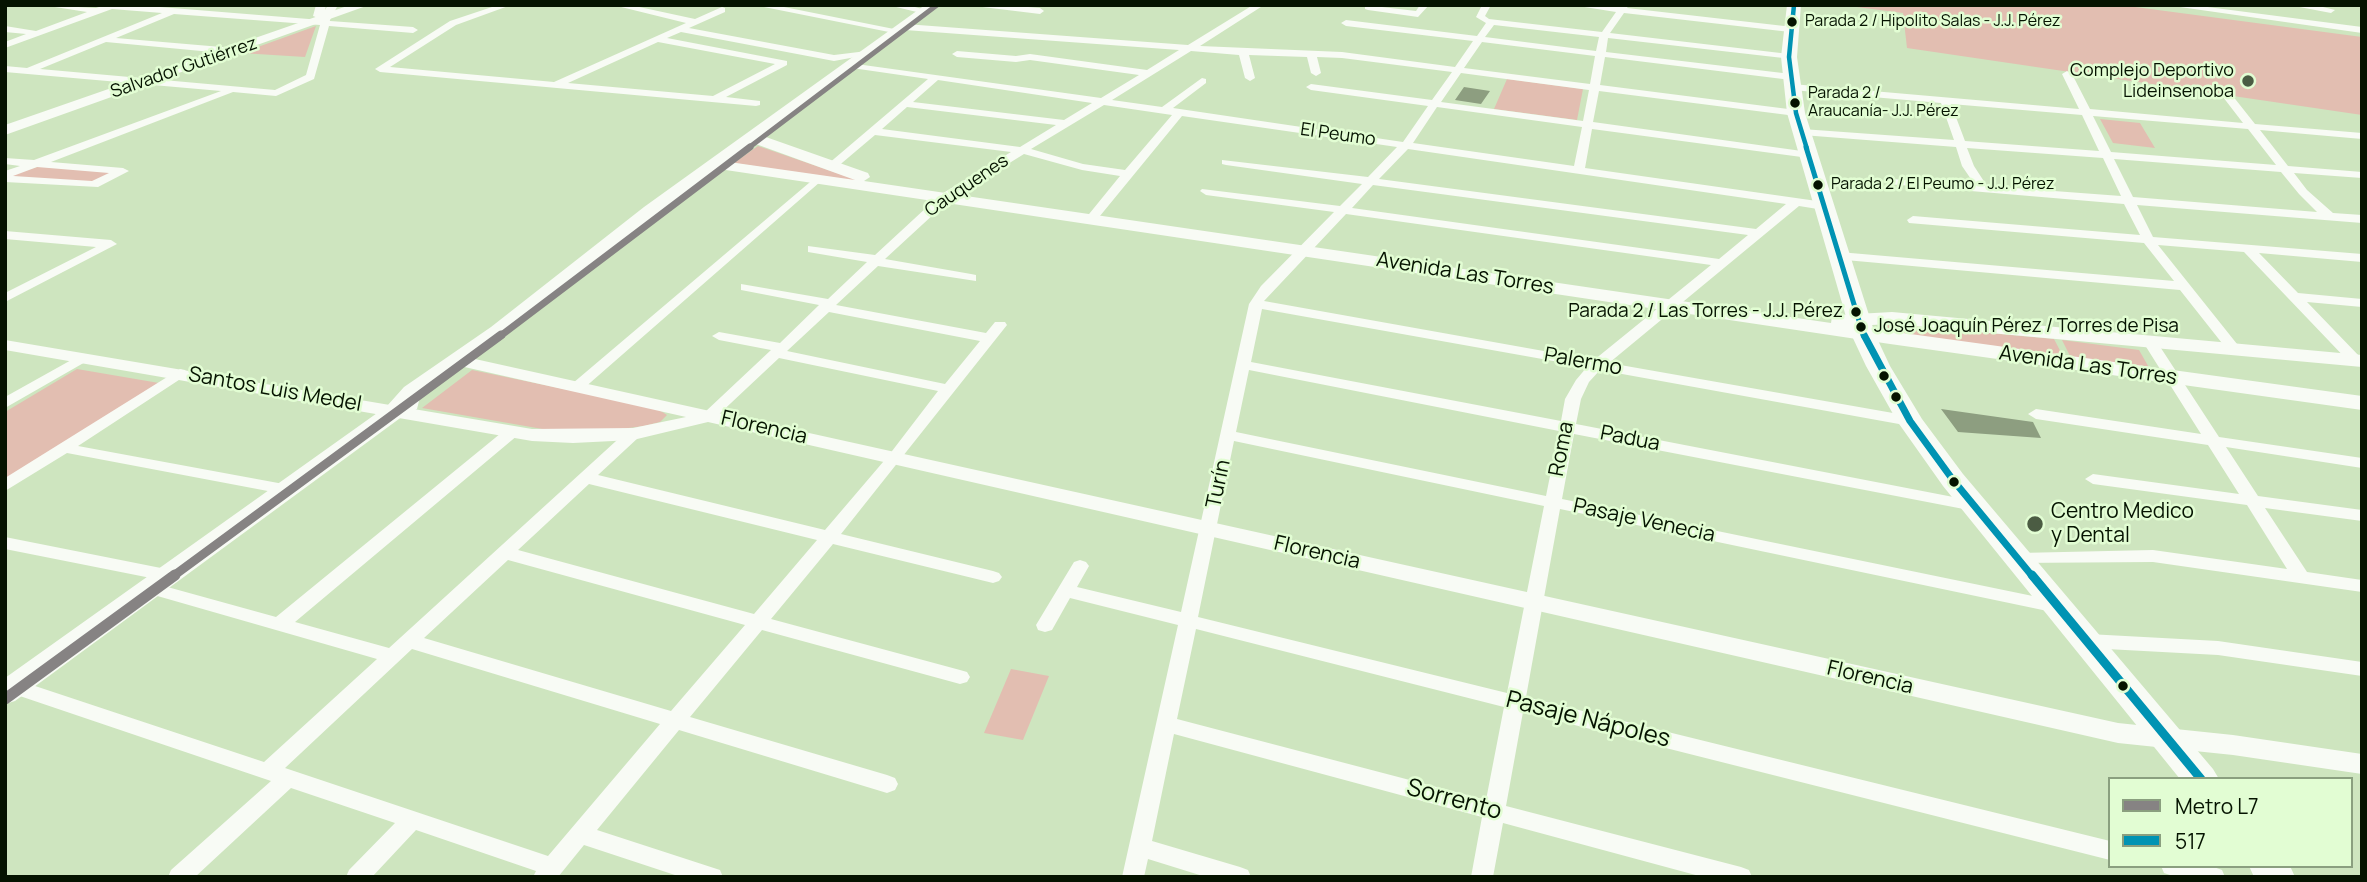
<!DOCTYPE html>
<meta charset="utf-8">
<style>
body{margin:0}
#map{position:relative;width:2367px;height:882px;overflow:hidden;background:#cee5bf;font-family:Manrope,sans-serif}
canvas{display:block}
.frame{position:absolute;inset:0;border:7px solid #051300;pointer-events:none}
.legend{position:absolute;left:2108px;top:777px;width:245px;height:91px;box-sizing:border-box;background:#e2fdd3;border:2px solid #8a9f7f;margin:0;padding:9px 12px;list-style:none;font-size:21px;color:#051300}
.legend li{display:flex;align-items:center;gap:14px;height:35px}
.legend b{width:35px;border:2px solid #8a9f7f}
</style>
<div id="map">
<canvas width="2367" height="882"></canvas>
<div class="frame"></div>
<ul class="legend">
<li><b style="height:9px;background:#868383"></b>Metro L7</li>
<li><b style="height:9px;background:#0093b3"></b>517</li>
</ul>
</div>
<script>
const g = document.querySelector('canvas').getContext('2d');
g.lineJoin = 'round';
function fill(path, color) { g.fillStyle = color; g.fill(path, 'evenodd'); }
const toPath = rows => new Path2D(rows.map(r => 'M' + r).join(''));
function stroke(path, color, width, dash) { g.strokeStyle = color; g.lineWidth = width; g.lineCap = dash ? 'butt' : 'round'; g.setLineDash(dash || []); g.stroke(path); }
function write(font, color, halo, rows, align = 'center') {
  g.font = font + ' Manrope,sans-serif'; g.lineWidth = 5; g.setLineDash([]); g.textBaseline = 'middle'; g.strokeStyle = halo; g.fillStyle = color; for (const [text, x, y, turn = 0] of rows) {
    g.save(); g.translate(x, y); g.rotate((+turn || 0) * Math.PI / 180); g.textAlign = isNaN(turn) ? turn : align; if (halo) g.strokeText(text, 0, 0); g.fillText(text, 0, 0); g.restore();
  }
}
const green = toPath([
 [1841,5,2120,5,2362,37,2362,115,1907,48,1903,13],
 [316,26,305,57,241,53,280,39],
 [1507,79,1583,89,1577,120,1494,109],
 [2100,119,2140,123,2155,148,2113,143],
 [758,146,869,184,734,163],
 [40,166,113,172,92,183,9,176],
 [1878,323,2054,339,2065,360,1890,334,1880,328],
 [2062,340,2139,350,2151,371,2072,360],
 [77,369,159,383,5,481,5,412],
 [472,370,656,408,667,415,660,422,644,426,605,431,554,431,422,408],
 [1011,669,1049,676,1023,740,984,733]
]);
const building = toPath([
 [1464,87,1490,91,1481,104,1455,100],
 [1941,409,2033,422,2041,438,1958,432]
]);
const minor = toPath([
 [42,5,96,8,105,5,135,5,321,20,326,15,329,16,330,21,413,27,418,30,413,33,329,26,314,79,276,96,233,92,51,162,123,168,129,171,98,187,5,182,5,171,20,166,5,164,5,158,34,160,221,91,5,72,5,66,27,68,162,13,112,9,5,48,5,42,26,34,5,32,5,26,36,31,87,12,42,5],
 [174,14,320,25,306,75,275,90,40,69,106,42,233,54,238,51,233,48,116,38,174,14],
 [37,167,109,173,92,181,13,176,37,167],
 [498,5,511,5,456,25,390,67,554,82,686,23,613,5,630,5,695,19,722,7,725,8,725,12,689,28,834,55,867,51,872,54,834,61,681,32,667,38,787,61,787,65,726,97,760,101,760,105,756,106,380,72,375,69,450,21,498,5],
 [658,42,775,64,713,96,568,83,658,42],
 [754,5,774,5,904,31,899,34,754,5],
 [888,5,908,5,929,11,925,14,888,5],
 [966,5,1004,5,1040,8,1044,11,1040,14,966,5],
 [1253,5,1264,5,1200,46,1342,52,1455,67,1473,41,1346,26,1341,23,1346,20,1477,36,1486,23,1476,17,1482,5,1491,5,1485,16,1489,19,1602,32,1616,12,1572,5,1629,5,1627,8,1793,27,1795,29,1790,32,1624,13,1610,33,1789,54,1792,55,1792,59,1608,38,1606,52,1791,74,1796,77,1791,80,1605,57,1600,85,1796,110,1801,113,1796,116,1599,91,1593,122,1809,152,1815,155,1809,158,1592,129,1585,168,1824,202,1830,206,1824,210,1799,206,1609,363,1910,416,1918,421,1910,426,1600,370,1589,382,1581,399,1576,424,1974,501,1982,506,1974,511,1574,434,1562,499,2057,601,2064,602,2066,607,2064,612,2057,613,1560,509,1526,697,2110,841,2110,860,1523,712,1506,806,1741,867,1749,870,1752,877,1703,877,1503,823,1493,877,1471,877,1482,817,1174,734,1152,841,1240,867,1248,870,1251,877,1206,877,1148,859,1144,877,1122,877,1178,625,1070,598,1052,630,1045,632,1038,630,1036,625,1074,562,1080,560,1086,562,1089,566,1077,587,1181,612,1249,304,1261,286,1334,212,1206,195,1200,191,1202,189,1340,206,1362,184,1226,165,1222,164,1222,160,1368,177,1397,147,1182,116,1095,222,1087,222,1085,219,1120,176,1082,170,1024,154,948,201,885,259,971,274,976,275,976,281,878,266,836,305,986,333,995,322,1005,322,1007,325,841,534,993,571,999,573,1002,577,999,581,993,583,833,544,771,619,960,670,967,672,970,677,967,682,960,684,762,630,690,717,887,775,895,778,898,784,895,790,887,793,679,730,597,830,720,870,723,877,681,877,584,845,558,877,533,877,536,871,416,830,372,877,346,877,349,870,395,823,291,788,195,877,168,877,171,870,271,781,5,691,5,679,11,678,264,762,377,659,147,593,144,589,147,585,153,583,276,617,506,429,512,427,520,432,518,435,295,622,389,648,627,431,633,429,641,434,639,437,598,475,825,530,889,455,938,391,779,358,715,418,710,420,702,415,705,412,771,350,719,340,712,336,719,332,780,343,819,305,741,290,741,284,828,299,867,262,808,252,808,246,875,255,940,195,1011,152,875,135,836,168,828,168,828,164,928,79,852,68,849,67,849,63,1101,98,1139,75,1030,60,1016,62,957,57,952,54,957,51,1016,56,1030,54,1147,70,1179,50,905,30,900,27,905,24,1188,45,1253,5],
 [1494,25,1599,37,1596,51,1485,37,1494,25],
 [1482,42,1595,56,1590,84,1464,68,1482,42],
 [1191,51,1239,55,1245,78,1250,81,1255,78,1249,55,1307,57,1311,73,1316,76,1321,73,1317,57,1342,58,1452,72,1432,100,1311,84,1306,87,1311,90,1428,106,1403,142,1173,108,1206,83,1206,79,1202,78,1162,107,1112,100,1191,51],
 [1461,73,1589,90,1583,121,1441,102,1461,73],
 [938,80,1092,103,1064,120,913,102,938,80],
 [1104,105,1172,115,1125,170,1083,164,1031,149,1104,105],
 [907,107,1056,125,1020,147,882,129,907,107],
 [1437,107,1582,127,1574,166,1413,143,1437,107],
 [1408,149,1786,204,1756,229,1379,179,1408,149],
 [1373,185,1748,235,1719,259,1352,208,1373,185],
 [1346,214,1711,265,1594,360,1264,301,1346,214],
 [1262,309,1587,367,1576,380,1565,399,1561,421,1251,362,1262,309],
 [829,312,980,341,945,384,787,351,829,312],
 [1249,370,1559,431,1546,496,1236,432,1249,370],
 [1234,441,1544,506,1507,693,1198,617,1234,441],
 [589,484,817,540,754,614,518,550,589,484],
 [508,560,745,625,671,711,424,638,508,560],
 [1196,629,1504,707,1486,800,1177,719,1196,629],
 [412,649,660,724,548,856,285,768,412,649],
 [1365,5,1416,11,1420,5,1429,5,1418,17,1368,10,1365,9,1365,5],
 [2166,5,2192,5,2362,27,2362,33,2166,5],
 [2289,5,2315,5,2335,10,2331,13,2289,5],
 [2067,71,2072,74,2090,109,2243,123,2223,97,2228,94,2232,95,2255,124,2362,133,2362,139,2260,130,2288,166,2362,172,2362,178,2294,173,2307,190,2333,213,2362,215,2362,223,2137,205,2153,237,2362,254,2362,262,2259,253,2298,293,2362,299,2362,307,2307,302,2361,358,2361,364,2351,364,2244,252,2158,245,2241,349,2234,353,2229,352,2180,290,1834,259,1833,256,1839,252,2174,281,2144,243,1909,223,1907,220,1913,216,2140,235,2124,204,1888,184,1888,180,1892,179,1975,185,1962,166,1956,147,1802,135,1797,132,1802,129,1954,140,1941,103,1792,90,1787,87,1792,84,2079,109,2062,74,2067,71],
 [1951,104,2082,115,2099,151,1965,141,1951,104],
 [2093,116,2248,129,2276,165,2111,152,2093,116],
 [1967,148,2103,158,2121,196,1987,186,1974,166,1967,148],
 [2114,159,2281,172,2299,194,2317,212,2133,197,2114,159],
 [816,177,820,178,820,182,583,389,573,389,571,386,573,383,816,177],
 [5,231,111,240,117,244,5,302,5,293,96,247,5,239,5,231],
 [2150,338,2155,339,2219,437,2362,458,2362,468,2226,447,2258,496,2362,510,2362,521,2265,508,2307,572,2362,580,2362,592,2153,562,2013,563,2010,559,2013,555,2019,553,2153,550,2287,569,2247,505,2093,484,2085,479,2093,474,2239,494,2208,445,2036,419,2028,414,2036,409,2201,434,2143,342,2150,338],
 [82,354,87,355,89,358,87,361,5,408,5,397,82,354],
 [180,369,185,370,187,373,185,376,78,446,289,485,295,486,297,490,295,494,289,495,67,453,5,491,5,478,180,369],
 [5,537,171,570,177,572,180,576,177,580,171,582,5,549,5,537],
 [2088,634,2218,641,2362,662,2362,676,2218,655,2088,648,2081,646,2079,641,2081,636,2088,634],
 [2161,866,2211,866,2222,870,2225,877,2176,877,2164,873,2161,866]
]);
const tertiary = toPath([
 [316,5,326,5,325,10,328,5,338,5,330,20,326,21,313,16,316,5],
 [5,340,532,429,633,428,686,417,460,366,457,362,460,358,466,357,2118,723,2233,735,2362,754,2362,774,2233,755,2118,743,708,422,633,440,573,443,532,441,5,350,5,340]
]);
const secondary = toPath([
 [350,5,369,5,5,135,5,125,350,5],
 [925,5,940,5,763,136,868,173,870,177,864,181,1831,323,1832,317,1839,315,1892,312,2362,355,2362,367,1892,324,1852,326,2362,396,2362,410,1890,344,719,169,505,335,420,397,417,409,403,416,15,701,5,704,5,678,387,406,404,387,491,327,644,207,925,5],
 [753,143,855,180,729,162,753,143]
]);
const primary = toPath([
 [1787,5,1801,5,1797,57,1805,113,1875,334,1890,366,1922,419,1963,474,2213,769,2219,779,2180,779,1943,486,1897,421,1866,366,1851,334,1787,113,1781,57,1787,5],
 [2249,866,2290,866,2295,877,2254,877,2249,866]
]);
const bus1Far3 = toPath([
 [1794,5,1789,57,1796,113,1807,149]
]);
const bus1Far2 = toPath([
 [1806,147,1864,337]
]);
const bus1Far1 = toPath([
 [1864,335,1910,421,1953,480,2033,577]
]);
const bus1 = toPath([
 [2032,575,2201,779]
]);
const metro1Far3 = toPath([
 [747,149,937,5]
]);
const metro1Far2 = toPath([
 [499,337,750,147]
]);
const metro1Far1 = toPath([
 [172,577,501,335]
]);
const metro1 = toPath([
 [5,699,175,575]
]);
const markers = [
 [1792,22,6,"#051300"],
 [2248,81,7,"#4b5c43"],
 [1795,103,6,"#051300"],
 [1818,185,6,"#051300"],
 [1856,312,6,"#051300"],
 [1861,327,6,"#051300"],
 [1884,376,6,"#051300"],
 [1896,397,6,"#051300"],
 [1954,482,6,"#051300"],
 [2035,524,9,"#4b5c43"],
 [2123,686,6,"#051300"]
];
const farBusnames = [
 ["Parada 2 / Hipolito Salas - J.J. Pérez",1805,22],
 ["Parada 2 /",1808,94],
 ["Araucanía- J.J. Pérez",1808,112],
 ["Parada 2 / El Peumo - J.J. Pérez",1831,185]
];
const farStreetnames = [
 ["Salvador Gutiérrez",184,68,-19],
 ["El Peumo",1338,135,8],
 ["Cauquenes",967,186,-34]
];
const farPoinames = [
 ["Complejo Deportivo",2234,71],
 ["Lideinsenoba",2234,92]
];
const busNames = [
 ["Parada 2 / Las Torres - J.J. Pérez",1843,312],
 ["José Joaquín Pérez / Torres de Pisa",1874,327,"left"]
];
const streetNames = [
 ["Avenida Las Torres",1465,274,9],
 ["Palermo",1583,362,10],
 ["Avenida Las Torres",2088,366,8],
 ["Santos Luis Medel",275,390,10],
 ["Florencia",764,428,13],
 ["Padua",1630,439,11],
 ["Roma",1562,449,-79],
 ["Turín",1219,484,-78],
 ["Pasaje Venecia",1644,521,12],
 ["Florencia",1317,553,13],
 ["Florencia",1870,678,13]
];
const poiNames = [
 ["Centro Medico",2051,512],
 ["y Dental",2051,536]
];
const nearStreetnames = [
 ["Pasaje Nápoles",1588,720,14],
 ["Sorrento",1454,800,15]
];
fill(green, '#e2beb1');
fill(building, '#8d9e80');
fill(minor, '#f8fbf5');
fill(tertiary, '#f8fbf5');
fill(secondary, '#f8fbf5');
fill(primary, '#f8fbf5');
stroke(bus1Far3, '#0093b3', 4.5);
stroke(bus1Far2, '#0093b3', 5);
stroke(bus1Far1, '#0093b3', 7);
stroke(bus1, '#0093b3', 9);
stroke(metro1Far3, '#868383', 5);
stroke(metro1Far2, '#868383', 7);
stroke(metro1Far1, '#868383', 9);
stroke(metro1, '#868383', 11);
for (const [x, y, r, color] of markers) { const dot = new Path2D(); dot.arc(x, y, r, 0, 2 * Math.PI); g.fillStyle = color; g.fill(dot); stroke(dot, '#e2fdd3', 2.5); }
write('16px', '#051300', '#e2fdd3', farBusnames, 'left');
write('18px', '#051300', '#e2fdd3', farStreetnames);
write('18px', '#051300', '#e2fdd3', farPoinames, 'right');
write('19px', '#051300', '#e2fdd3', busNames, 'right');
write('21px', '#051300', '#e2fdd3', streetNames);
write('21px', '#051300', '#e2fdd3', poiNames, 'left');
write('24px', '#051300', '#e2fdd3', nearStreetnames);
</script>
